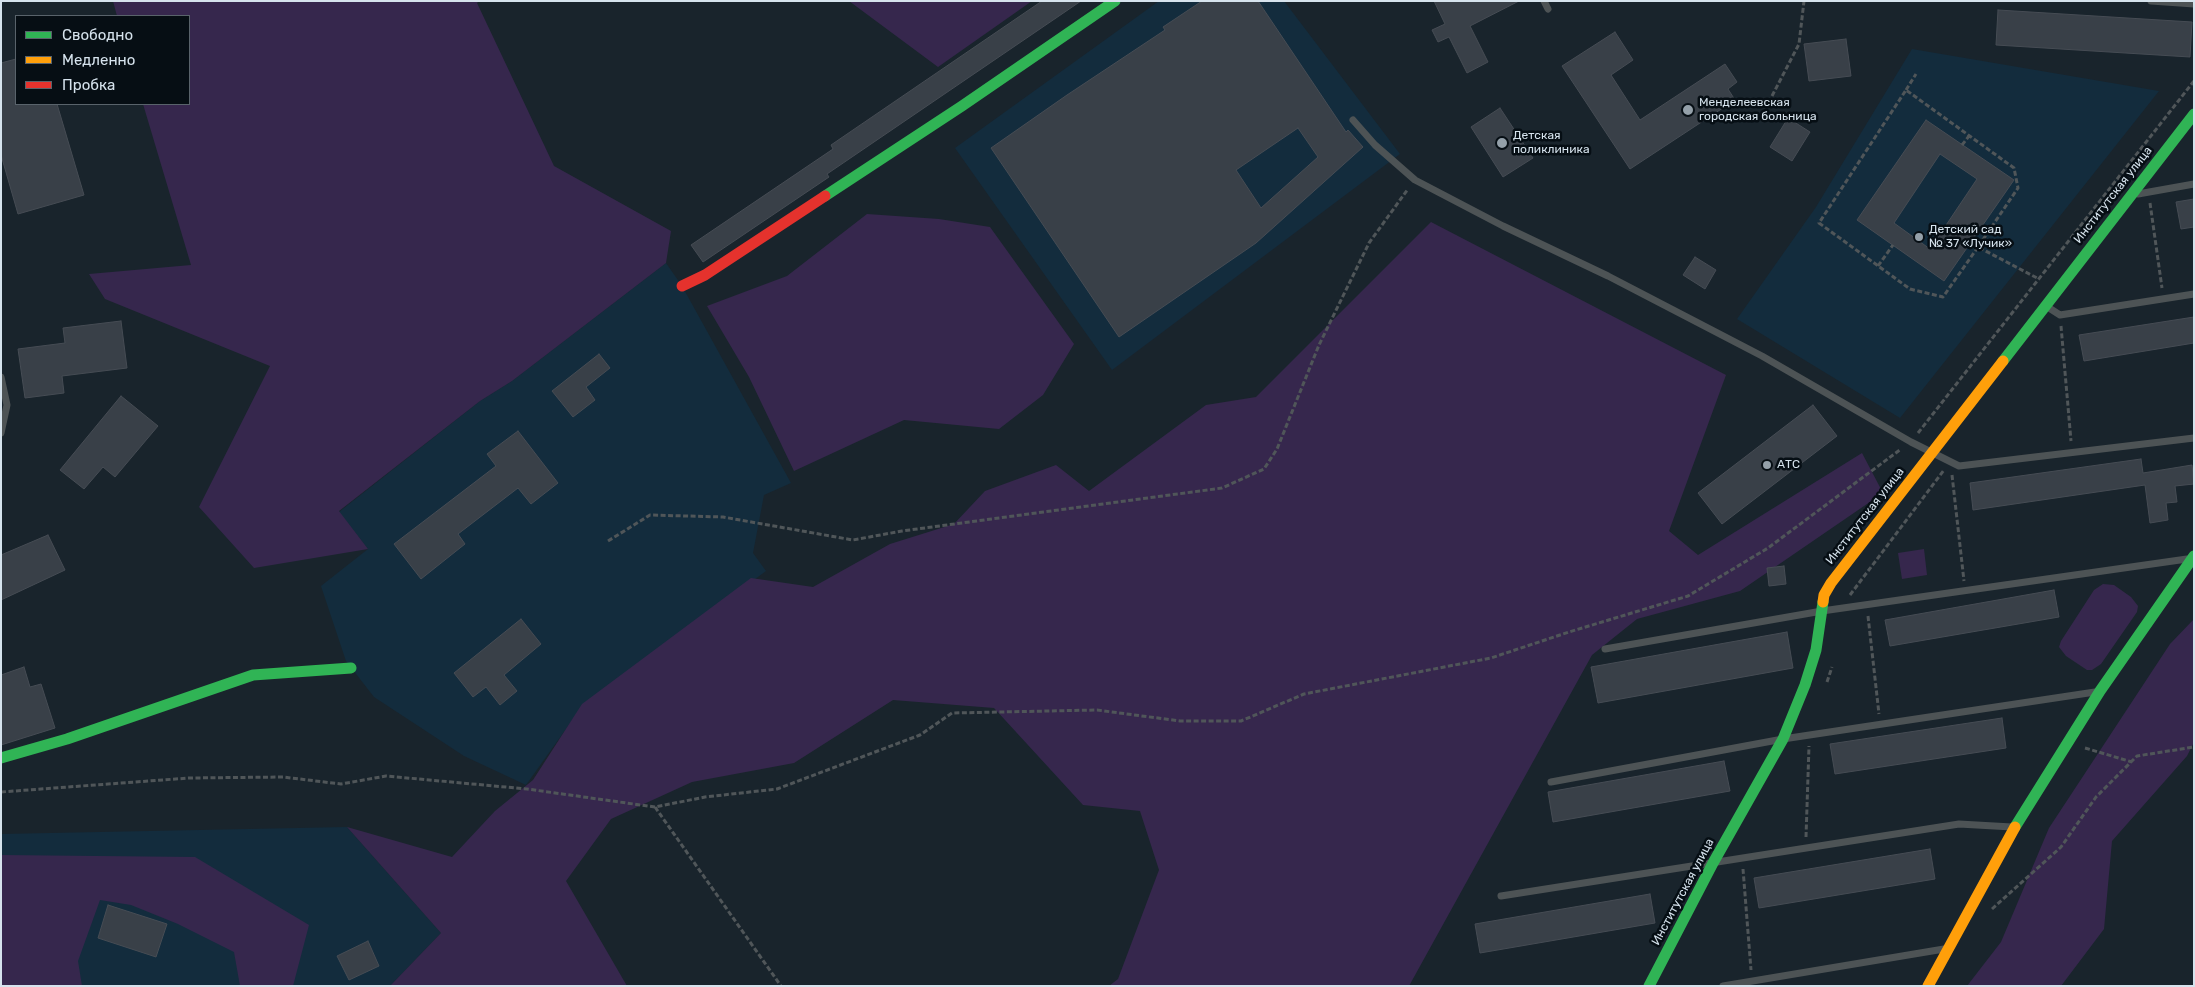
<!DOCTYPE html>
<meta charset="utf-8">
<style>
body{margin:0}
#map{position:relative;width:2195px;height:987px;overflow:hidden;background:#19242c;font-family:Rubik,sans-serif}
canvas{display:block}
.frame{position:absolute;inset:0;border:2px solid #d6e3ed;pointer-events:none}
.legend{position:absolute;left:15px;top:15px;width:175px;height:90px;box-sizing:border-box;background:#060e14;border:1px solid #59636b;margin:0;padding:6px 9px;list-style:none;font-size:15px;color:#d6e3ed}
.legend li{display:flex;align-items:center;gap:10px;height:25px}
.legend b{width:25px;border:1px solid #59636b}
</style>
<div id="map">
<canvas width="2195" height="987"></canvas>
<div class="frame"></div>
<ul class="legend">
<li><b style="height:6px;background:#30b455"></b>Свободно</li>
<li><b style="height:6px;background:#ff9f0a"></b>Медленно</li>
<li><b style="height:6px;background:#e5322d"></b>Пробка</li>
</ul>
</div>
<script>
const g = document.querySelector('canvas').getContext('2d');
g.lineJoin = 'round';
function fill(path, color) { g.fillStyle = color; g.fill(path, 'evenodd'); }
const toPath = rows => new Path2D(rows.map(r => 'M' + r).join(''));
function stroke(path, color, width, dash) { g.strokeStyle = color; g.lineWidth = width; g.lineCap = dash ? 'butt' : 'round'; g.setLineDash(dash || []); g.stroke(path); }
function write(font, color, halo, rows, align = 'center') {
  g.font = font + ' Rubik,sans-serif'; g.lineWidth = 5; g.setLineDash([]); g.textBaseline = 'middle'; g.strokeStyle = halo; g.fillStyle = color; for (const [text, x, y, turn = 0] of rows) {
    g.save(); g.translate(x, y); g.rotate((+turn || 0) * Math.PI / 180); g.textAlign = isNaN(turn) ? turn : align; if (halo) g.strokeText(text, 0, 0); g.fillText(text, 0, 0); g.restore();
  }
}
const built = toPath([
 [1159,1,1284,1,1400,154,1112,370,955,148],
 [1912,49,2159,91,1900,418,1737,319,1816,207],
 [666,263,682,286,791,483,764,495,753,553,766,571,581,708,526,785,464,756,374,697,346,661,321,586,368,549,339,512,480,401,512,381],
 [347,827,441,933,390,986,1,986,1,834]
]);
const green = toPath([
 [113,1,479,1,477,3,554,166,671,231,666,263,512,381,480,401,339,511,368,549,254,568,199,507,270,366,105,299,89,274,191,265,143,104,189,104,189,16,117,16],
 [849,1,1032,1,938,67],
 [867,214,939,219,990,227,1074,344,1043,395,999,429,904,420,794,471,749,377,707,306,787,276],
 [1431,222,1726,375,1669,531,1698,555,1862,453,1883,493,1740,591,1637,619,1592,655,1409,986,1109,986,1118,979,1159,870,1140,811,1083,805,994,708,893,700,794,763,692,782,611,819,566,881,627,986,390,986,441,933,347,827,452,857,495,811,533,780,582,704,751,578,813,587,890,544,954,524,985,491,1056,465,1089,491,1206,405,1256,397],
 [1924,549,1927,575,1902,579,1898,553],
 [2103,584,2114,585,2131,597,2138,606,2137,612,2101,664,2092,670,2087,670,2066,656,2059,647,2061,641,2094,590],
 [2194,619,2194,742,2187,756,2112,841,2104,929,2061,986,1967,986,2001,942,2049,828,2170,644],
 [1,855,195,857,309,925,293,986,240,986,234,952,178,924,131,905,100,900,78,961,82,986,1,986]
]);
const building = toPath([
 [1042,1,1081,1,827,174,829,177,703,262,691,245,833,149,831,145,1042,1],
 [1202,1,1258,1,1346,132,1348,130,1363,147,1256,243,1119,337,991,148,1067,95,1165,30,1163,27,1202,1],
 [1298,128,1318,157,1261,208,1236,170,1298,128],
 [1434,1,1519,1,1470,26,1488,62,1467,73,1449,37,1438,42,1432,30,1445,24,1434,1],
 [1998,10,2192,22,2190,57,1996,45,1998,10],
 [1615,32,1633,60,1611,75,1640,120,1725,64,1737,82,1728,89,1735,100,1630,169,1562,66,1615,32],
 [1846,39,1851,76,1809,81,1804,44,1846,39],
 [16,59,16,104,57,104,84,195,18,214,1,155,1,63,16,59],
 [1500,108,1533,158,1503,177,1471,127,1500,108],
 [1788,118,1810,132,1792,161,1770,147,1788,118],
 [1926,120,2014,180,1944,281,1857,220,1926,120],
 [1940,154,1977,179,1930,249,1894,223,1940,154],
 [2194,199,2194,227,2181,229,2176,202,2194,199],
 [1695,257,1716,270,1705,289,1683,275,1695,257],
 [2194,317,2194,343,2084,361,2079,335,2194,317],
 [121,321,127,368,62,376,64,393,25,398,18,349,65,343,63,328,121,321],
 [599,354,610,368,586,387,595,400,573,417,552,391,599,354],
 [121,396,158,426,115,477,103,467,84,489,60,470,121,396],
 [1813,405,1837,436,1722,524,1698,493,1813,405],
 [518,431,558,483,531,504,518,488,458,534,465,544,421,579,394,544,496,466,487,454,518,431],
 [2141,459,2143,473,2192,465,2194,484,2175,486,2177,502,2166,503,2168,520,2150,523,2145,485,1973,510,1970,483,2141,459],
 [48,535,65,570,1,600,1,555,48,535],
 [1784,566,1786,584,1769,586,1767,568,1784,566],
 [2054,590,2059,617,1890,646,1885,620,2054,590],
 [521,619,541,644,504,675,517,691,500,705,486,687,473,697,454,673,521,619],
 [1787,632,1793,668,1598,703,1591,667,1787,632],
 [24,667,30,687,41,684,55,728,1,745,1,675,24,667],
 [2002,718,2006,748,1835,774,1830,744,2002,718],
 [1724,761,1730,791,1553,822,1548,792,1724,761],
 [1930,849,1935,879,1759,908,1754,878,1930,849],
 [1650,894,1655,923,1480,953,1475,924,1650,894],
 [108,905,167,924,156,957,98,938,108,905],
 [368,941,379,966,349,980,337,956,368,941]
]);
const path = toPath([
 [1906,90,1916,74],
 [1772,96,1799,44,1804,1],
 [1962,145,1969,136],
 [2150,203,2162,288],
 [1978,247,1943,297,1910,289,1819,223,1906,90,2014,168,2018,188,1978,247,2039,279],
 [1878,266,1893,245],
 [2061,326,2071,441],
 [1918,433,2194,81],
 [1952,475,1964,581],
 [608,541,650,515,723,517,853,540,902,531,1222,488,1264,469,1277,449,1319,345,1369,243,1408,189],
 [1850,595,1944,470],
 [1868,616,1879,714],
 [1827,682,1832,667],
 [2085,748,2132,762],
 [1,792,189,778,283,777,341,784,386,776,527,789,655,807,705,797,777,789,920,735,952,713,1097,710,1180,721,1241,721,1304,694,1491,658,1569,632,1688,596,1768,548,1901,449],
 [655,807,781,986],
 [1806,837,1809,746],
 [1743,869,1751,970],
 [1992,909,2061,847,2096,797,2137,756,2194,747]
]);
const lane = toPath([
 [1544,1,1548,9],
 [2151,1,2194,4],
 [1353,120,1375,145,1415,180,1503,226,1608,276,1762,356,1911,442,1959,466,2194,438],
 [2138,194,2194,184],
 [2046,306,2060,315,2194,294],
 [1,377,7,405,1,433],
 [1605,649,1822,611,2187,559],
 [1551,782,1783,739,2095,692],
 [1501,896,1959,824,2012,827],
 [1723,986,1944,949]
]);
const fast = toPath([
 [825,196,962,106,1115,1],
 [2003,361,2194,114],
 [1,758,67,739,253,675,351,668],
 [2015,827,2100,691,2194,556],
 [1649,986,1713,863,1783,739,1805,685,1816,650,1823,602]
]);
const slow = toPath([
 [1823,602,1824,595,1831,583,2003,361],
 [1928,986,2015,827]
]);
const jam = toPath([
 [682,286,705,275,825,196]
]);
const markers = [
 [1688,110,6,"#94a0a9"],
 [1502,143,6,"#94a0a9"],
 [1919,237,5,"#94a0a9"],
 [1767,465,5,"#94a0a9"]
];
const poiNames = [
 ["Менделеевская",1699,103],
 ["городская больница",1699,117],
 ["Детская",1513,136],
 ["поликлиника",1513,150],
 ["Детский сад",1929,230],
 ["№ 37 «Лучик»",1929,244],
 ["АТС",1777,465]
];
const streetNames = [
 ["Институтская улица",2113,195,-52],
 ["Институтская улица",1865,516,-52],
 ["Институтская улица",1683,892,-62]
];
fill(built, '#132c3d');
fill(green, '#36274d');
fill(building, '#394048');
stroke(building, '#464c54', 1);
stroke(path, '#505659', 3, [5, 2.5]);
stroke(lane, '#4d5355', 7);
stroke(fast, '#30b455', 11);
stroke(slow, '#ff9f0a', 11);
stroke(jam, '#e5322d', 11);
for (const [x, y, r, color] of markers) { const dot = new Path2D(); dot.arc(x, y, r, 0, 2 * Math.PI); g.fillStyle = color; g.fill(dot); stroke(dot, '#060e14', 2); }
write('12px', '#d6e3ed', '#060e14', poiNames, 'left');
write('12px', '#d6e3ed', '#060e14', streetNames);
</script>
